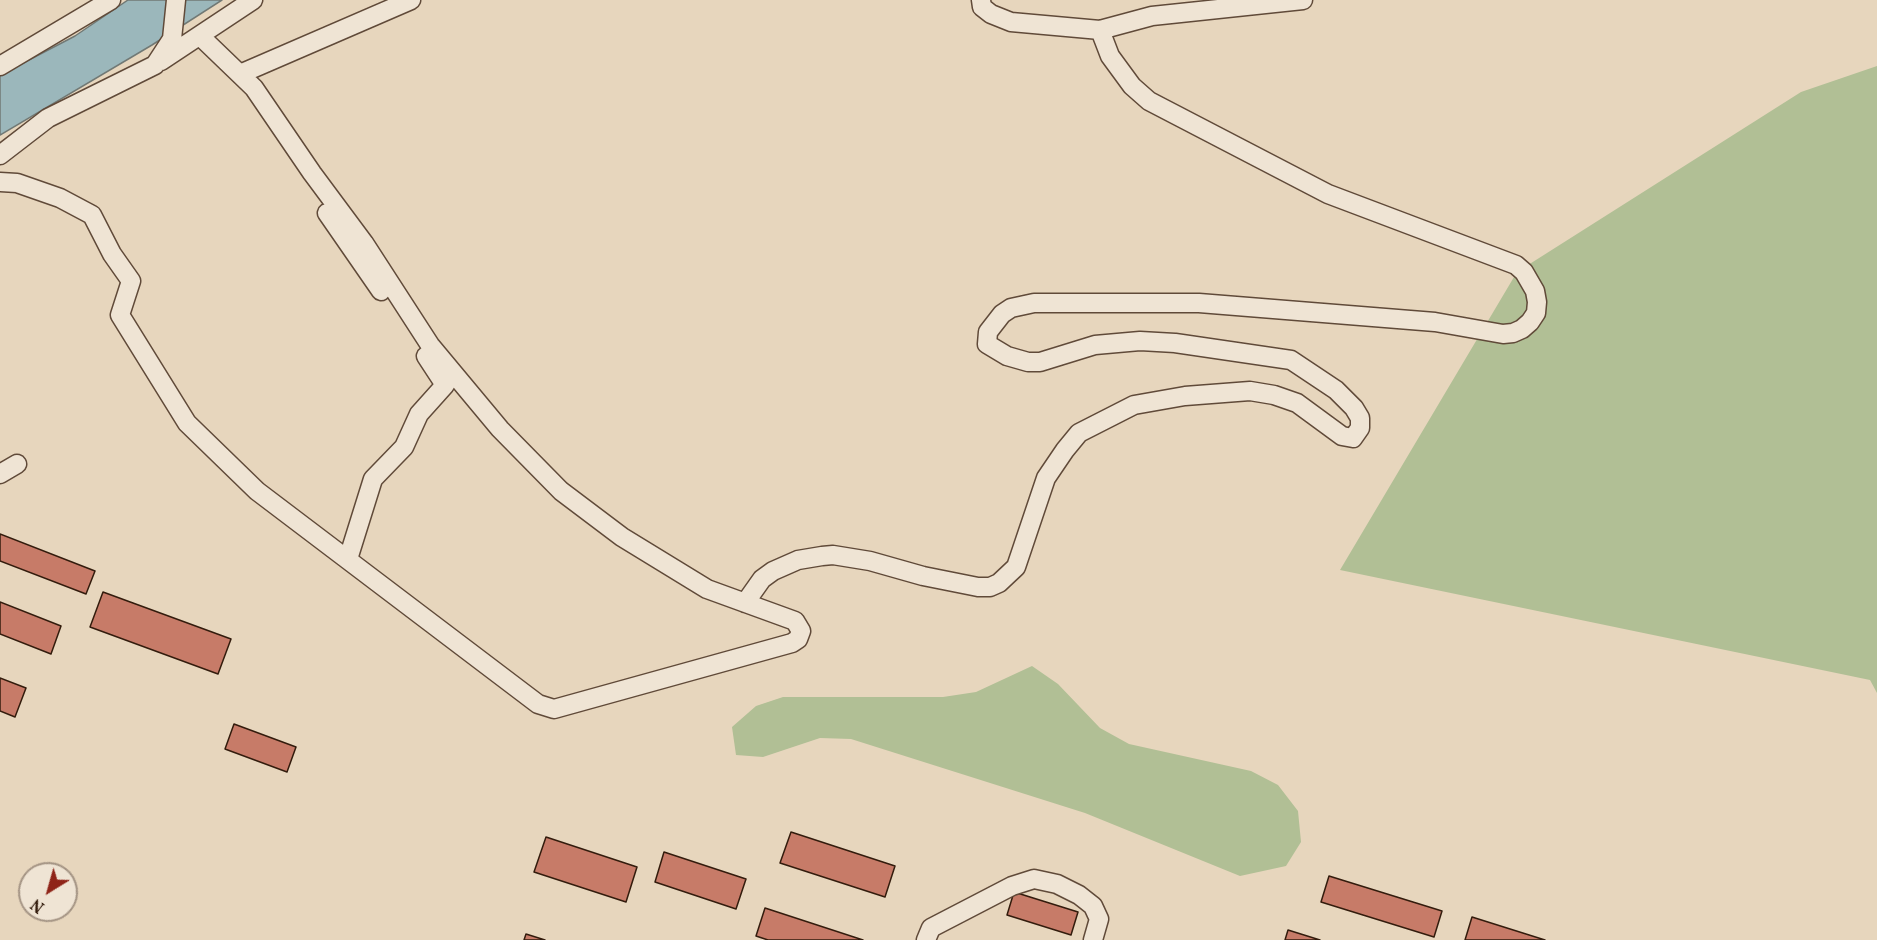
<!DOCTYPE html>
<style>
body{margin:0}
#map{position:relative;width:1877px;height:940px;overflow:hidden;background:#e7d6bd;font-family:Vollkorn,serif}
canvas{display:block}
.north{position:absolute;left:18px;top:862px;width:60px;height:60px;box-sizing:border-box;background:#efe4d4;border:2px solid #a49484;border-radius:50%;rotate:217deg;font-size:16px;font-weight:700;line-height:24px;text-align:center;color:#331c0d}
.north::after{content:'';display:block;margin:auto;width:21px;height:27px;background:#8f2418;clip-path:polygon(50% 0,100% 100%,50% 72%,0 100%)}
</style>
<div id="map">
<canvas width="1877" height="940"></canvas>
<div class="north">N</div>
</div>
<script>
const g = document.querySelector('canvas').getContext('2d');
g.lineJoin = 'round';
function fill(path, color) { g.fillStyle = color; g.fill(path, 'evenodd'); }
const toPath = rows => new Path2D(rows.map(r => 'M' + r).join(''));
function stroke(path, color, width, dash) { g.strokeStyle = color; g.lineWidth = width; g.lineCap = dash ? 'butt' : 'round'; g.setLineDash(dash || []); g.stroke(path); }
const green = toPath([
 [1877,66,1877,693,1870,680,1340,570,1517,272,1801,92],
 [1032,666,1058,684,1100,728,1129,744,1251,771,1278,785,1298,811,1301,842,1286,866,1240,876,1085,813,851,739,820,738,763,757,736,755,732,727,756,706,783,697,943,697,976,692]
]);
const water = toPath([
 [128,0,222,0,152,45,0,135,0,75,75,36,128,0]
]);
const building = toPath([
 [0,534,95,571,86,594,0,561,0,534],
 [103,592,231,639,218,674,90,627,103,592],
 [0,602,61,626,51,654,0,634,0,602],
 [0,678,26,688,15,717,0,711,0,678],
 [234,724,296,747,287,772,225,749,234,724],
 [791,832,895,866,885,897,780,863,791,832],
 [546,837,637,867,626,902,534,872,546,837],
 [664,852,746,879,736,909,655,882,664,852],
 [1329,876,1442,911,1434,937,1321,902,1329,876],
 [1014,892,1078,912,1071,935,1007,915,1014,892],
 [765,908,863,940,768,940,756,936,765,908],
 [1472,917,1545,940,1465,940,1472,917],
 [1288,930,1320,940,1285,940,1288,930],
 [526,934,545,940,524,940,526,934]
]);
const minor = toPath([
 [981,0,982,7,991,14,1011,22,1100,30,1152,16,1303,0],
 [161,61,253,0],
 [0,66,111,0],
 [240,74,411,0],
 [0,155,48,118,155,65,172,39,176,0],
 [0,182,17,183,60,198,92,215,112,254,131,281,120,315,187,423,257,491,538,704,554,709,792,643,798,639,801,631,795,621,707,589,622,537,561,491,500,429,430,345,364,243,312,173,254,88,200,36],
 [327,213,381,291],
 [0,474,17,464],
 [348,559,373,479,404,447,419,414,445,385,426,356],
 [745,603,762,579,773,571,798,560,822,556,833,555,870,561,923,576,978,587,990,587,999,583,1016,567,1046,478,1065,450,1079,433,1134,405,1185,396,1250,391,1274,395,1297,403,1342,436,1353,438,1360,428,1360,418,1354,408,1336,390,1291,360,1175,343,1140,341,1095,345,1040,362,1028,362,1007,356,987,344,988,332,1002,314,1011,308,1034,303,1199,303,1435,322,1503,334,1513,333,1522,329,1530,322,1536,313,1537,302,1535,291,1524,272,1516,265,1328,194,1149,101,1132,86,1110,56,1100,30],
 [926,940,931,928,1012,886,1034,879,1057,884,1079,895,1093,906,1099,919,1093,940]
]);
fill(green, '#b1bf95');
fill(water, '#9bb7bb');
stroke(water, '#717975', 1.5);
fill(building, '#c77b68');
stroke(building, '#331c0d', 1.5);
stroke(minor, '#604a39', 21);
stroke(minor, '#efe4d4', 18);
</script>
